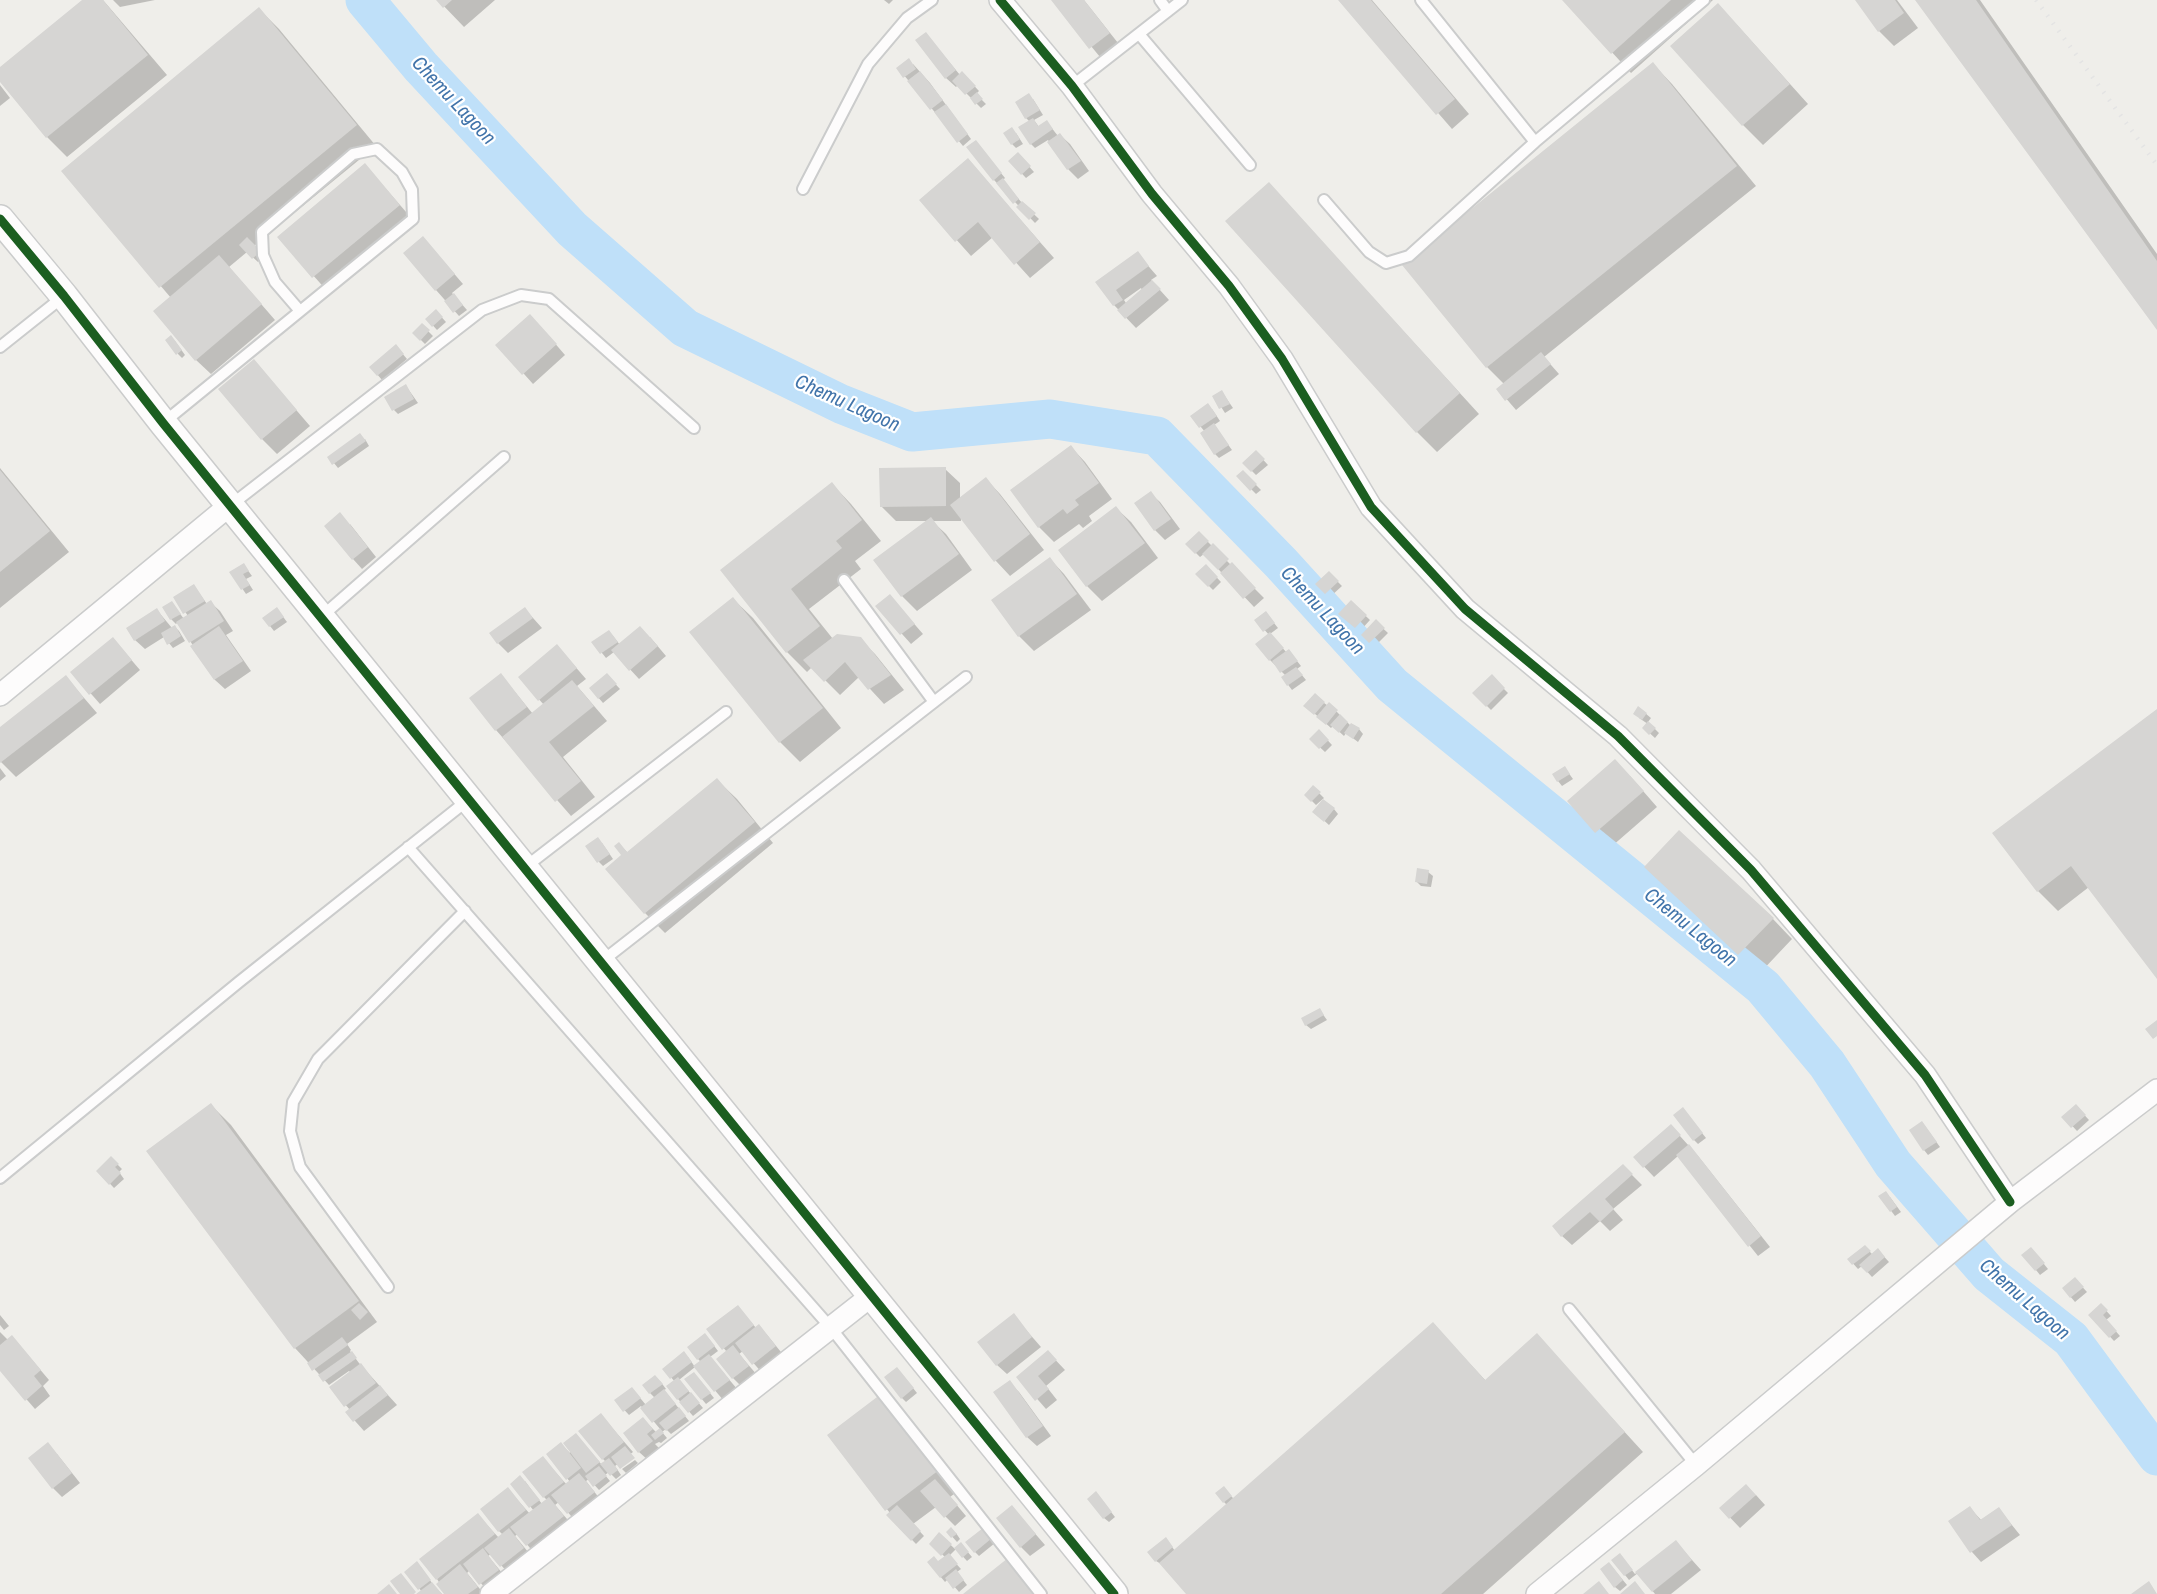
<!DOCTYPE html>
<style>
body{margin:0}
canvas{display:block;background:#efeeea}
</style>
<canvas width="2157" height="1594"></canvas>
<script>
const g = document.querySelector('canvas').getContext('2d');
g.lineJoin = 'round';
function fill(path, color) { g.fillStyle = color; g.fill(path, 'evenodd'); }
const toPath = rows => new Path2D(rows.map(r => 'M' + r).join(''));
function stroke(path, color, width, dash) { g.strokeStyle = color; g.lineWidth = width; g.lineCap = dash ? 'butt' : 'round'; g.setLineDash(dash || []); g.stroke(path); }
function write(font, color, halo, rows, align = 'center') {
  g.font = font + ' "Archivo Narrow",sans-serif'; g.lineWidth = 4.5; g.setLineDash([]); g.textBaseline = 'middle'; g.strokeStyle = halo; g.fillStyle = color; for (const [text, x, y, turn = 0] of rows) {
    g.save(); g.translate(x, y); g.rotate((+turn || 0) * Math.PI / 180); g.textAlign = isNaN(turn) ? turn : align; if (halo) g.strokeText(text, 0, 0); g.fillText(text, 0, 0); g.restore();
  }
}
const shadow = toPath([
 [85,0,103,0,167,75,67,157,47,137,0,80,0,69],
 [113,0,155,0,120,7],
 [438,0,495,0,464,27],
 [884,0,893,0,889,4],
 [1053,0,1084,0,1118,43,1100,57],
 [1340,0,1372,0,1469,114,1452,129],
 [1564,0,1713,0,1631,73],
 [1857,0,1897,0,1918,28,1894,46,1879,31],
 [1917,0,1980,0,2157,254,2157,328],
 [259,9,279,29,376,146,254,246,264,256,258,262,247,252,229,267,275,320,211,374,196,360,171,298,63,171],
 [1737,25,1808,104,1763,145,1743,125],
 [926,34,960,75,962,73,979,91,976,94,986,104,981,108,958,85,956,87,946,78],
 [913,64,930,83,971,139,963,146,898,68],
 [1653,64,1672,84,1756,186,1544,357,1559,374,1516,410,1498,389,1504,384,1487,367,1404,265],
 [0,85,10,98,0,106],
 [1033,99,1043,115,1034,120,1039,127,1047,122,1058,136,1060,135,1070,144,1089,171,1078,179,1068,169,1048,140,1035,148,1031,144,1030,122,1026,118],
 [1016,133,1023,144,1016,148,1012,144],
 [980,147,1005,178,1003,180,1022,203,1039,219,1035,223,994,180],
 [1018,154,1034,172,1026,178,1010,161],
 [968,160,1054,258,1030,278,993,237,971,256,921,200],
 [365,165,414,221,328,292,279,237],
 [1269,184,1479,414,1437,452,1417,432],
 [432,248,463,284,452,293,467,310,459,316,436,290],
 [1137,253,1157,276,1151,280,1169,300,1136,328,1114,305,1097,282],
 [1141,288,1142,290,1126,303,1124,300],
 [436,311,446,322,437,330,427,319],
 [422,325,433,336,425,344,414,333],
 [540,326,565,355,533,384,498,345],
 [175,341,185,355,182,358,178,354],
 [396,346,407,359,382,380,371,367],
 [254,361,310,426,277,454,262,439],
 [406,386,418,403,398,414,394,410],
 [1222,392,1233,408,1225,413,1214,396],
 [1212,409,1220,421,1214,425,1232,450,1219,458,1215,454,1205,432,1192,416],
 [365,439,369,446,338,468,329,457],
 [1071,447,1085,462,1112,499,1089,516,1092,521,1083,528,1079,524,1054,542,1039,527],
 [1256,452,1268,465,1256,475,1244,463],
 [0,468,69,552,0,608],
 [945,469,960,483,960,498,986,479,1000,494,1044,550,1010,576,996,561,961,516,961,521,932,521,946,534,972,570,917,611,902,596,876,561,929,521,896,521,881,506],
 [1243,472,1261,490,1256,494,1238,476],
 [832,484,851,504,881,541,855,561,861,569,809,609,833,639,860,639,875,654,904,690,884,704,859,677,840,695,812,667,807,672,787,652,722,570],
 [1150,493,1160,502,1180,529,1165,540,1155,530,1136,503],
 [1116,508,1131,522,1158,558,1102,601,1087,586,1060,551],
 [350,524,376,557,362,569,353,559],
 [1199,533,1264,598,1254,607,1204,554,1200,557,1187,544],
 [1050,559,1064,574,1091,610,1034,651,1019,636],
 [244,565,252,576,246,579,253,590,246,594,231,572],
 [1206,566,1221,582,1213,590,1197,574],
 [1329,573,1342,586,1330,597,1317,584],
 [194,586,207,604,210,602,220,611,233,631,226,635,251,671,225,689,215,680,178,622,176,624,171,619,172,603,184,619,188,616,175,597],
 [890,596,923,634,911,644,877,606],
 [733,599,753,618,841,728,800,762,780,742],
 [1351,602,1370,620,1360,631,1341,614],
 [525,609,542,628,508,653,498,643],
 [157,610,172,628,175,627,179,631,185,641,173,648,164,637,145,649,135,640],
 [281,614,287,622,274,631,270,626],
 [1270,618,1278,628,1270,634,1287,653,1293,656,1301,666,1297,669,1306,680,1292,690,1283,678,1286,676,1270,660,1269,635,1256,620],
 [1376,622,1388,633,1375,646,1363,635],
 [613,636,620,645,650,637,666,656,639,679,614,652,606,658,594,643],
 [122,649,140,670,100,704,72,672],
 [566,656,586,679,577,686,607,721,563,757,595,797,571,816,496,730,471,698,501,675,533,714,544,705,520,678],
 [607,675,620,689,603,703,591,689],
 [66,677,97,713,16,777,0,761,0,729],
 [1492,677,1508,693,1491,710,1474,693],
 [1324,703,1337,712,1351,726,1359,729,1363,734,1358,742,1346,733,1344,736,1333,726,1331,728,1306,706],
 [1639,708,1651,718,1648,722,1659,733,1655,738,1644,728,1648,724,1639,718],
 [2157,711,2157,976,2089,887,2058,911,2038,891],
 [1319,731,1332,745,1325,752,1311,739],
 [0,768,6,776,0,781],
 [1565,768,1573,779,1562,786,1558,781],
 [1630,776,1657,807,1611,847,1569,802],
 [717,780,737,799,773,843,665,933,645,913,607,869,623,855,619,844,628,853],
 [1313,787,1324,798,1316,805,1306,795],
 [1334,809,1338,814,1329,825,1319,816],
 [602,843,613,859,603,866,599,862],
 [1428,872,1433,876,1431,887,1421,886,1416,881],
 [1666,887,1773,919,1792,939,1759,974],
 [1319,1009,1327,1020,1311,1029,1306,1025],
 [211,1105,231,1125,377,1322,347,1344,351,1350,350,1351,359,1363,397,1405,364,1431,347,1412,350,1410,331,1388,351,1373,349,1371,329,1385,295,1348],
 [2076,1106,2089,1120,2077,1131,2064,1117],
 [1687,1114,1706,1138,1698,1144,1694,1140],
 [1922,1122,1940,1147,1928,1155,1924,1150],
 [1671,1126,1698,1156,1770,1247,1758,1256,1678,1156,1654,1177,1635,1157],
 [111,1158,122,1169,119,1172,124,1179,114,1188,98,1171],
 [1623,1166,1642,1185,1613,1209,1623,1220,1610,1231,1600,1221,1572,1245,1562,1236],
 [1880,1196,1890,1197,1901,1212,1895,1216],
 [1865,1247,1873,1255,1878,1250,1889,1262,1872,1277,1862,1266,1858,1269,1849,1259],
 [2035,1253,2048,1269,2040,1275,2024,1255],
 [2075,1279,2087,1292,2075,1302,2064,1289],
 [2101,1305,2111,1316,2106,1320,2120,1336,2114,1341,2090,1315],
 [738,1307,756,1328,759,1326,768,1336,785,1357,763,1374,743,1351,739,1354,758,1376,743,1388,733,1378,727,1352,708,1330],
 [0,1315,9,1326,4,1330,0,1325],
 [1013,1315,1041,1347,1007,1374,997,1365],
 [1433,1324,1486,1381,1537,1336,1643,1452,1483,1594,1188,1594,1161,1564,1156,1561,1170,1544,1175,1551,1227,1505,1224,1502,1228,1493,1234,1499],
 [0,1332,8,1340,21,1347,49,1380,43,1386,50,1396,35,1409,0,1369],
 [709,1339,718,1351,710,1357,738,1390,724,1401,695,1367,679,1380,703,1408,693,1416,678,1399,675,1382,664,1369,688,1357,695,1367,701,1362,698,1359],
 [1048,1352,1065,1370,1046,1386,1057,1400,1046,1409,1018,1377],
 [901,1373,917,1393,906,1402,902,1398],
 [698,1378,714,1398,706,1404,686,1380],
 [660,1381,666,1389,664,1390,689,1421,671,1434,666,1429,662,1432,667,1438,661,1443,659,1442,655,1444,662,1451,649,1461,639,1452,643,1419,656,1432,660,1429,641,1406,629,1415,616,1401,636,1393,646,1405,655,1398,650,1393],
 [1009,1382,1019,1392,1051,1436,1037,1446,1027,1437],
 [881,1396,958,1491,950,1497,966,1516,955,1526,936,1507,913,1524,924,1536,916,1544,888,1515,890,1513,829,1435],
 [601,1415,633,1452,615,1466,621,1475,616,1479,609,1472,605,1475,610,1481,599,1490,589,1479,586,1481,603,1503,577,1523,559,1502,555,1505,573,1526,536,1555,518,1534,515,1536,533,1558,510,1575,491,1554,488,1556,508,1580,490,1594,470,1570,467,1573,484,1594,446,1594,437,1579,478,1515,499,1538,503,1535,499,1531,508,1489,530,1514,534,1511,512,1484,525,1481,542,1504,547,1500,544,1497,543,1458,567,1485,570,1482,548,1454,561,1444,570,1453,576,1435,602,1465,606,1462,603,1459],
 [57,1454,80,1483,62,1497,53,1488],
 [635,1460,638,1463,626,1473,622,1469],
 [1756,1495,1765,1505,1740,1528,1721,1508],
 [1100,1498,1115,1517,1109,1522,1104,1518],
 [1012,1507,1045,1545,1030,1556,1021,1547],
 [1970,1508,1982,1521,1999,1509,2020,1535,1981,1562,1972,1552,1950,1521],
 [983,1530,995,1543,979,1556,975,1552],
 [948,1532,956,1533,960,1539,957,1542],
 [939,1534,955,1549,961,1544,972,1557,967,1561,956,1549,949,1556,961,1569,957,1572,967,1585,959,1592,948,1579,945,1582,929,1563,934,1558,939,1563,945,1557,931,1544],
 [1676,1542,1701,1570,1671,1594,1655,1594,1638,1573,1629,1580,1613,1560,1624,1560,1635,1574],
 [421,1567,434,1586,442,1594,419,1594,422,1592,406,1572],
 [1613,1568,1627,1585,1620,1591,1615,1587]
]);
const river = toPath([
 [365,0,421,67,572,229,685,328,841,404,912,432,1050,419,1157,436,1281,563,1392,685,1763,987,1827,1064,1893,1164,1989,1274,2071,1339,2157,1456]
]);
const building = toPath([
 [82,0,103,0,148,55,46,138,0,82,0,67],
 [436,0,452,0,443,8],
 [1051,0,1084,0,1110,33,1089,49],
 [1338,0,1371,0,1455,99,1436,115],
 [1562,0,1671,0,1611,54],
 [1855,0,1895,0,1904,13,1878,32],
 [1915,0,1976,0,2157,261,2157,330],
 [1718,3,1790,84,1742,126,1670,46],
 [259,7,357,125,159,288,61,171],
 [926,32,956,70,945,79,915,40],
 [909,58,916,69,903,78,896,68],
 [1653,62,1737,166,1486,368,1402,265],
 [920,71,943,100,930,110,907,81],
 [962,71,976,86,965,95,952,81],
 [977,92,983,99,975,105,970,98],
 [1029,93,1040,110,1025,119,1015,102],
 [946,104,968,134,957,143,934,112],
 [1033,118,1038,126,1047,120,1053,129,1030,145,1018,127],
 [1012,127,1020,139,1011,145,1003,133],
 [1060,133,1081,161,1067,170,1047,142],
 [976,140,1002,173,993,181,966,147],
 [1018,152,1031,166,1021,175,1008,161],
 [968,158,1040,242,1014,265,978,222,955,242,919,200],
 [365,163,400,205,312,278,277,237],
 [1003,178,1019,199,1013,204,996,183],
 [1269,182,1460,393,1416,433,1225,221],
 [1022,201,1036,213,1029,220,1016,207],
 [423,236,455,274,435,291,403,253],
 [247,237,261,251,252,259,239,245],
 [1138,251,1149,266,1116,290,1123,300,1113,306,1095,282],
 [219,255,262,304,195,361,153,311],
 [1152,280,1161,289,1125,319,1117,310],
 [454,293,463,305,453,313,444,301],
 [436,309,443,317,432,327,425,319],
 [530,314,557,344,522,375,495,345],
 [422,323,430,330,420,341,412,333],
 [171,335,182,350,176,355,165,340],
 [396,344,404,354,377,376,369,367],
 [1541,352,1551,364,1505,401,1496,389],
 [254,359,297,410,261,440,218,389],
 [406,384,414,399,392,411,384,397],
 [1222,390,1230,404,1219,409,1212,396],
 [1208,403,1217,416,1199,428,1190,416],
 [1214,423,1229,445,1214,455,1200,433],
 [360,433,366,441,332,465,327,457],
 [1071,445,1099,483,1075,500,1079,505,1067,514,1063,509,1038,528,1010,490],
 [1256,450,1265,459,1251,472,1242,463],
 [946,467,946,506,880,507,879,468],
 [0,470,50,531,0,572],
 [1243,470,1257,484,1250,491,1236,476],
 [986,477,1030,534,994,562,950,505],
 [832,482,862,520,836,541,842,548,791,589,820,626,786,653,720,570],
 [1151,491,1171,519,1154,531,1134,503],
 [1116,506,1145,543,1086,587,1058,550],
 [340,512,368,547,352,560,324,526],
 [931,517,959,554,901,597,873,560],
 [1199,531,1209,541,1195,554,1185,544],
 [1213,543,1229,559,1218,570,1202,554],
 [1050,557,1077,594,1018,637,991,600],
 [1232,562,1256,588,1243,599,1220,573],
 [244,563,249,571,243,574,250,585,241,590,229,572],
 [1206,564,1218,577,1208,587,1195,574],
 [1329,571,1339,581,1325,594,1315,584],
 [194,584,205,601,183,614,173,597],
 [890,594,915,624,900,635,875,606],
 [733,597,823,708,779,743,689,632],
 [211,600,224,621,189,643,176,622],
 [1351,600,1367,615,1355,628,1338,614],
 [172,601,181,614,170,620,162,607],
 [277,607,284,617,269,627,262,618],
 [525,607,533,618,497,644,489,633],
 [157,608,165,621,134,641,126,628],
 [1266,611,1275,623,1263,632,1254,620],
 [1376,619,1385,628,1369,643,1361,635],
 [175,625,181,636,167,645,161,633],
 [219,626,243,661,214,680,190,646],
 [640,626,658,646,629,671,611,650],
 [609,630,618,642,600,654,591,642],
 [1270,632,1284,648,1269,661,1255,644],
 [837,634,861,637,891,675,868,690,845,662,824,682,803,660],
 [113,637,132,660,89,695,70,672],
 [557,644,577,668,538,701,518,677],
 [1289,649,1298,661,1280,673,1272,661],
 [1296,667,1303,675,1287,686,1281,677],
 [501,673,527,707,495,731,469,698],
 [607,673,617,684,598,699,589,688],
 [1492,674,1505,688,1486,707,1472,693],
 [66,675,84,698,0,763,0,727],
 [572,680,594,706,549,742,581,781,555,802,502,737],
 [1315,693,1325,702,1314,715,1303,706],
 [1329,702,1338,710,1326,725,1316,717],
 [1638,706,1647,713,1642,720,1633,714],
 [2157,709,2157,979,2071,866,2037,892,1992,833],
 [1340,714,1348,722,1339,733,1330,725],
 [1648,721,1656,728,1649,735,1642,728],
 [1351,723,1360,728,1353,739,1344,733],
 [1319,729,1329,740,1319,749,1309,739],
 [1615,759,1644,791,1595,833,1567,801],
 [1565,766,1570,774,1557,782,1552,774],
 [717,778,755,822,644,914,605,869,621,855,614,846,619,842,627,852],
 [1313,785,1321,792,1311,802,1304,795],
 [1323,799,1335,808,1324,822,1312,812],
 [1679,830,1774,918,1738,955,1644,867],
 [598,837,610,854,597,863,585,846],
 [1417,868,1429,870,1427,884,1415,882],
 [1320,1008,1324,1015,1305,1026,1301,1018],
 [2157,1020,2157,1036,2153,1039,2145,1029],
 [211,1103,359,1301,294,1349,146,1151],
 [2076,1104,2086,1115,2071,1128,2061,1117],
 [1683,1107,1703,1133,1693,1141,1673,1115],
 [1922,1121,1937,1142,1923,1151,1909,1130],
 [1671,1124,1681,1135,1643,1168,1633,1157],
 [1689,1144,1761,1236,1748,1247,1676,1155],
 [111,1156,119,1164,115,1167,121,1173,109,1185,96,1171],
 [1623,1164,1633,1174,1605,1199,1614,1209,1600,1222,1590,1212,1561,1237,1552,1226],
 [1886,1191,1897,1207,1890,1212,1878,1196],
 [1865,1245,1871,1251,1852,1265,1847,1259],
 [2031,1247,2045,1263,2035,1271,2021,1255],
 [1878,1248,1885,1257,1867,1273,1859,1265],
 [2075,1277,2084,1287,2070,1298,2062,1288],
 [359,1303,368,1312,360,1320,351,1310],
 [2101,1303,2108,1310,2103,1315,2117,1331,2109,1338,2088,1315],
 [738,1305,754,1325,722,1350,706,1329],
 [1014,1313,1032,1337,996,1366,977,1342],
 [1433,1322,1485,1380,1537,1333,1625,1432,1441,1594,1186,1594,1159,1563],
 [759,1324,776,1346,752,1365,735,1343],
 [705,1333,715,1346,697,1360,687,1347],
 [12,1335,41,1370,34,1376,42,1386,25,1401,0,1371,0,1345],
 [342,1337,348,1345,312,1371,307,1363],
 [733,1345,749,1366,732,1379,716,1359],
 [1048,1350,1057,1360,1038,1376,1049,1389,1035,1401,1016,1377],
 [352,1351,357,1358,323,1382,318,1375],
 [684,1351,692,1362,670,1379,662,1369],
 [709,1354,730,1380,714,1392,693,1366],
 [361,1363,376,1383,344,1407,329,1387],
 [897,1367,914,1388,901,1399,884,1377],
 [694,1372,711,1393,701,1400,684,1379],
 [655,1375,663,1384,649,1394,642,1385],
 [678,1377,689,1391,677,1400,666,1386],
 [1010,1380,1043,1426,1026,1438,993,1392],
 [380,1385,388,1395,353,1422,345,1412],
 [632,1387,641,1398,623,1412,614,1400],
 [664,1389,676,1404,652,1423,640,1408],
 [691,1392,700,1403,688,1413,679,1402],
 [881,1394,939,1470,885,1511,827,1435],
 [679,1407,686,1416,666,1431,659,1423],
 [601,1413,624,1442,602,1460,578,1431],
 [643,1417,653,1429,647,1434,653,1441,638,1453,623,1433],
 [660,1428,664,1433,655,1440,651,1435],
 [576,1433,600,1462,586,1473,563,1443],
 [48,1442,72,1473,52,1489,28,1458],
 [561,1442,581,1468,566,1480,546,1454],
 [625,1446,635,1458,620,1469,611,1457],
 [543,1456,564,1482,543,1498,522,1472],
 [609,1458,618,1470,610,1476,600,1464],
 [599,1466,607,1476,593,1487,585,1476],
 [579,1473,595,1492,567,1514,551,1495],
 [520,1475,540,1500,529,1508,510,1484],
 [935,1479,958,1505,944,1518,920,1491],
 [1746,1484,1756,1495,1729,1519,1719,1508],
 [1224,1486,1232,1496,1223,1503,1215,1493],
 [508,1487,526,1510,498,1532,480,1509],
 [1096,1491,1112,1512,1103,1519,1087,1499],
 [549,1497,564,1516,526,1546,510,1527],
 [897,1505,921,1531,911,1541,886,1515],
 [1012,1505,1036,1534,1020,1548,996,1518],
 [1970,1506,1980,1520,1999,1507,2012,1525,1970,1553,1948,1521],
 [478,1513,495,1534,436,1580,419,1559],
 [951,1527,957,1534,951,1538,946,1532],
 [509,1528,524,1548,500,1567,484,1548],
 [983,1528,992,1538,974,1553,965,1542],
 [939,1532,952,1544,941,1556,929,1544],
 [1166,1537,1173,1547,1155,1562,1147,1552],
 [1676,1540,1692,1560,1652,1592,1635,1572],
 [961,1542,969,1552,962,1558,954,1548],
 [483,1548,499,1570,479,1585,463,1564],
 [949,1553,958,1564,940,1578,927,1562,934,1556,938,1561],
 [1620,1553,1633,1570,1624,1576,1611,1560],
 [1008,1558,1036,1594,963,1594],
 [417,1561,431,1580,418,1590,404,1572],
 [1609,1562,1623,1580,1614,1588,1600,1569],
 [460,1564,478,1587,468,1594,444,1594,436,1584],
 [956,1569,964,1580,953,1589,945,1578],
 [401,1573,416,1592,414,1594,400,1594,390,1581],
 [1599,1581,1609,1594,1583,1594],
 [1635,1581,1645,1594,1620,1594],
 [2149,1581,2157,1594,2131,1594],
 [432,1582,442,1594,416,1594],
 [389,1584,397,1594,377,1594]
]);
const service = toPath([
 [1160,0,1168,11],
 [1139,34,1250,165],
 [1072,86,1182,0],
 [1535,142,1704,0],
 [803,189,868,64,907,18,932,0],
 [1324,200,1369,252,1386,263,1409,256,1535,142,1421,0],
 [0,347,64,296],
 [163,423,413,219,412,190,402,172,377,149,353,154,262,232,263,255,275,282,300,311],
 [231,505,482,310,521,295,549,299,694,428],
 [844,580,934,702],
 [321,617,504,457],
 [408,847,831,1328,1041,1594],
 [524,868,726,712],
 [601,962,966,677],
 [0,1178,239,982,468,800],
 [388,1287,300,1167,290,1131,293,1102,318,1059,465,911],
 [1569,1309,1696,1465]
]);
const minor = toPath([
 [1000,0,1072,86,1152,194,1229,286,1282,359,1371,507,1465,609,1618,736,1751,870,1925,1075,2010,1202],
 [0,695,230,505],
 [491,1594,871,1296],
 [1537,1594,1696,1465,2010,1202,2157,1090]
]);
const tertiary = toPath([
 [0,219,64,296,163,423,1114,1594]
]);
const rail = toPath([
 [2036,0,2157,165]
]);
const cycleway = toPath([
 [1000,0,1072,86,1152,194,1229,286,1282,359,1371,507,1465,609,1618,736,1751,870,1925,1075,2010,1202],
 [0,219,64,296,163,423,1114,1594]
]);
const waterNames = [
 ["Chemu Lagoon",453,101,47],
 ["Chemu Lagoon",847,404,24],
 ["Chemu Lagoon",1322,611,47],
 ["Chemu Lagoon",1690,928,39],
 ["Chemu Lagoon",2024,1300,41]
];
fill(shadow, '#0003');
stroke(river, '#bfe0f9', 39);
fill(building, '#d6d5d3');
stroke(service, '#cbcccc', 14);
stroke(minor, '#cbcccc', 24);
stroke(tertiary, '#cbcccc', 30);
stroke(service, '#fdfcfc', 10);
stroke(minor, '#fdfcfc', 21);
stroke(tertiary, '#fdfcfc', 27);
stroke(rail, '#e4e4e4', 4.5, [1.5, 8]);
stroke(cycleway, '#1b5e20', 9);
write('italic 20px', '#4174aa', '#fff', waterNames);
</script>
